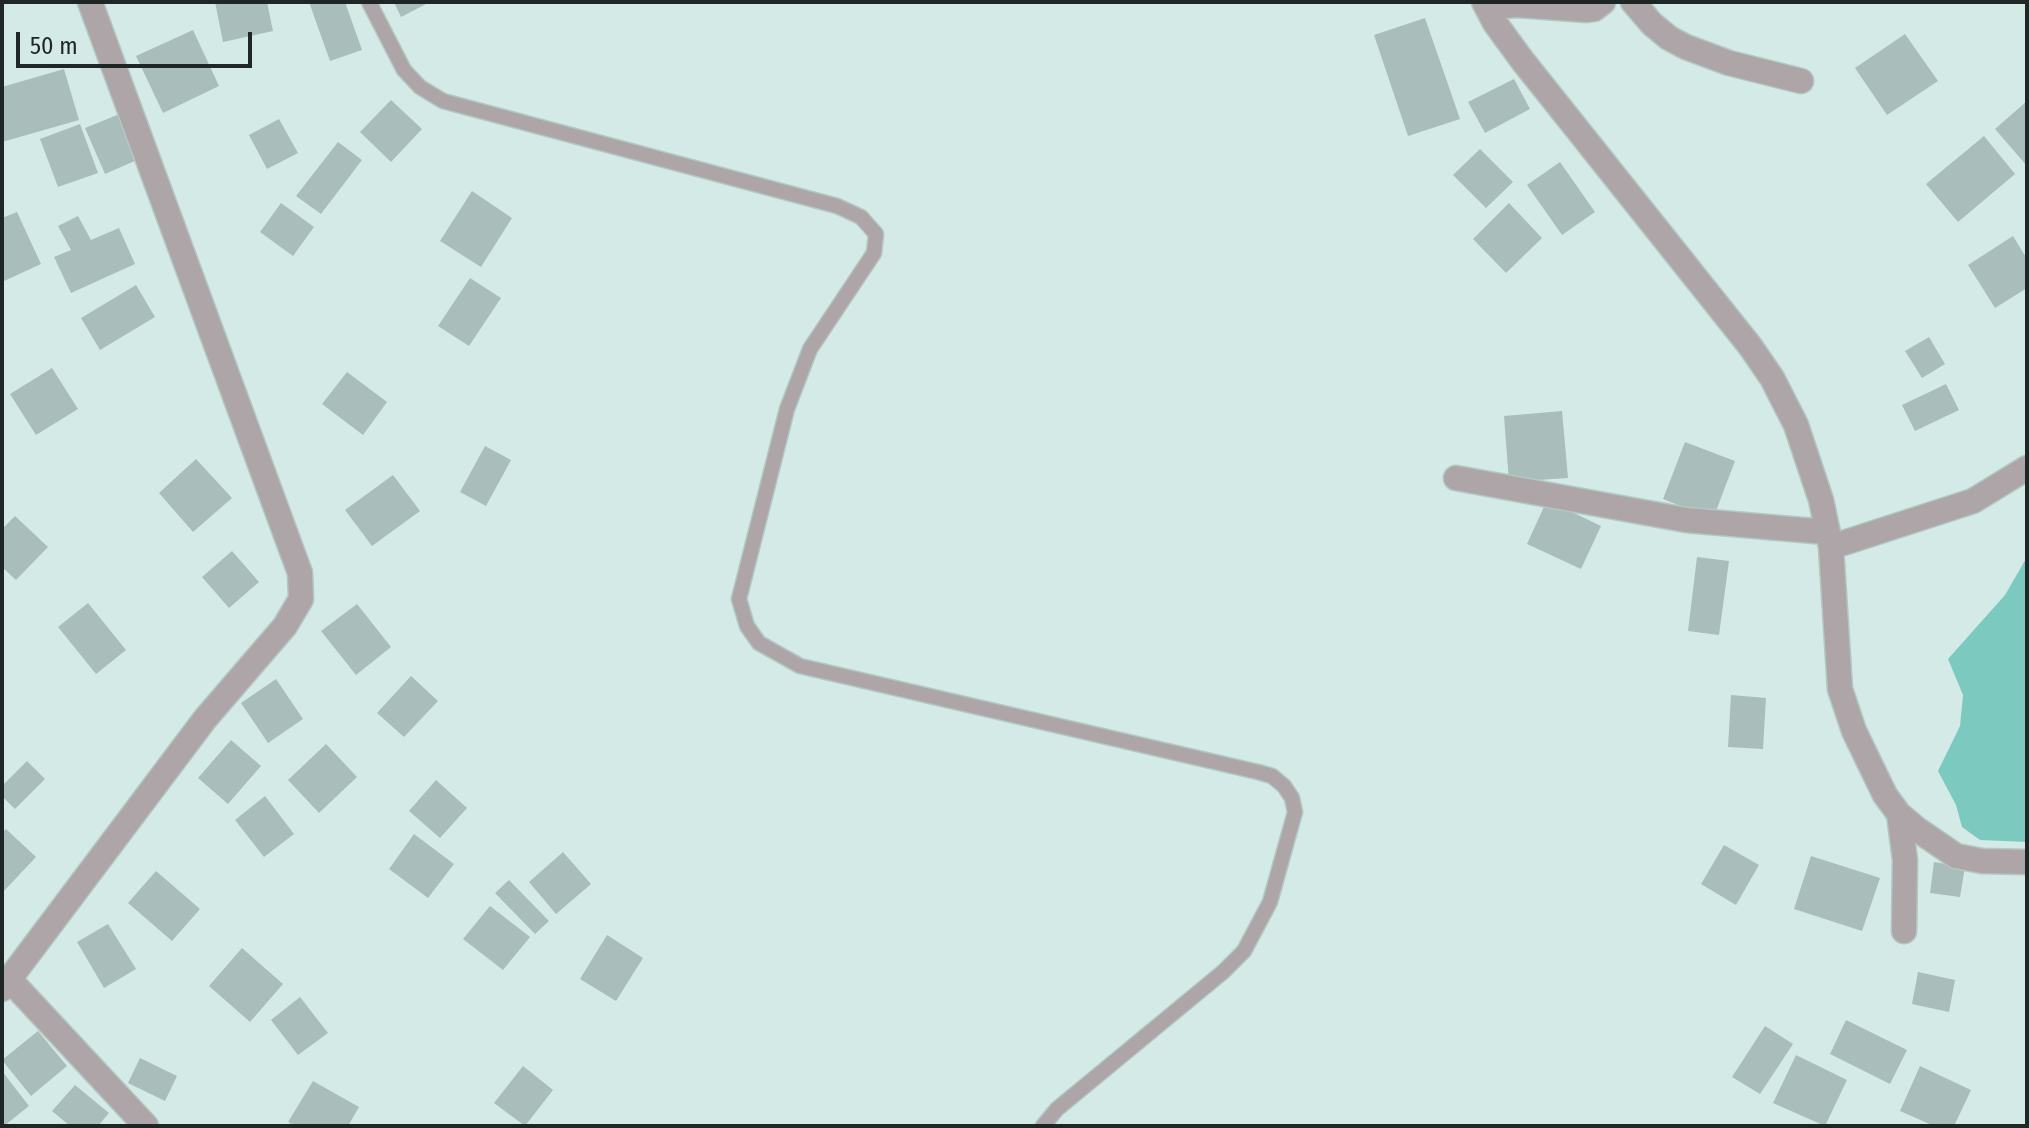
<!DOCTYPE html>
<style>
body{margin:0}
#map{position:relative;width:2029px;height:1128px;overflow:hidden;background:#d4eae6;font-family:"Fira Sans Condensed",sans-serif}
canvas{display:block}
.frame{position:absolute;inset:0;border:4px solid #1e2725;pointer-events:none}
.scale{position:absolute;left:16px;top:32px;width:236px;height:36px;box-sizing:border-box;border:4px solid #1e2725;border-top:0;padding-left:10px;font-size:24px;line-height:28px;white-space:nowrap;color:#1e2725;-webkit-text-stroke:6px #d4eae6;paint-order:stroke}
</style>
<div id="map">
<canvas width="2029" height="1128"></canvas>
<div class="frame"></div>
<div class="scale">50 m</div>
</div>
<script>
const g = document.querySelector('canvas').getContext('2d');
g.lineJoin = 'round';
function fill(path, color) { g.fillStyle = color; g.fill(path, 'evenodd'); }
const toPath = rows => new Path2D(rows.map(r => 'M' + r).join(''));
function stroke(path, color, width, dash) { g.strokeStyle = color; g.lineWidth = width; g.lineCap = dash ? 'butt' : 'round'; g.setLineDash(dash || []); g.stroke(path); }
const water = toPath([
 [2027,557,2027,842,1980,840,1962,827,1956,805,1938,771,1960,726,1963,695,1948,659,2005,595]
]);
const building = toPath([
 [215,2,267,2,273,31,223,42],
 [309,2,345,2,362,50,330,61],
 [394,2,430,2,401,17],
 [1425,18,1460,119,1408,136,1374,35],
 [193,30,219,86,163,113,136,56],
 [1905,34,1938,81,1887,115,1855,68],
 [64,69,79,120,2,142,2,87],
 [1514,79,1530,109,1485,133,1468,102],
 [391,100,422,129,391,162,360,132],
 [2027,101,2027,166,1995,129],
 [127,111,146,156,105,174,85,128],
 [279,119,298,153,267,169,249,135],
 [80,124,98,173,58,187,40,139],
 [1984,136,2015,174,1958,222,1926,184],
 [338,142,362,160,321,214,296,196],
 [1480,149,1513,182,1486,208,1453,175],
 [1560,162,1595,212,1562,235,1527,185],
 [472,191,512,218,481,267,440,241],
 [281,203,314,227,293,256,260,232],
 [1509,203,1542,238,1506,273,1473,239],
 [17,212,41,264,2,282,2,218],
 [78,216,91,240,119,228,135,264,71,293,54,257,71,250,58,226],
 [2013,236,2027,259,2027,288,1995,308,1968,265],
 [470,278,501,298,469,346,438,326],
 [136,285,155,317,100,350,81,318],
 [1929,337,1945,364,1922,378,1905,351],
 [52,368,78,409,36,435,10,394],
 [347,372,387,402,363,435,322,404],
 [1946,384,1959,410,1915,431,1902,405],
 [1562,411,1568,478,1509,482,1504,416],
 [1685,442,1735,461,1713,519,1663,499],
 [485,446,511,460,486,506,460,492],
 [196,459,232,498,193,532,159,493],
 [393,475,420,511,372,546,345,510],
 [1547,500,1601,526,1581,569,1527,544],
 [15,516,48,547,16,580,2,567,2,529],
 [232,551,259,582,229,608,202,577],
 [1697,557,1729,561,1719,635,1688,631],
 [88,603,126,650,96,674,58,627],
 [357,604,391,647,356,675,321,631],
 [411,676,438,701,404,737,377,713],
 [276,679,303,719,268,743,241,703],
 [1731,695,1766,698,1763,749,1728,747],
 [231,740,261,766,228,804,198,778],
 [326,744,357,777,319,813,288,780],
 [27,761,45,779,15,809,2,796,2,786],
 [436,780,467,808,440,838,409,811],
 [265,796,294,834,264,857,235,820],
 [6,829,36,857,2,893,2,833],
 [414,834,454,864,428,898,389,869],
 [1724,845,1759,865,1736,905,1701,884],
 [563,852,591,884,556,914,529,882],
 [1811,856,1880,878,1862,931,1794,909],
 [1934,862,1965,867,1960,897,1930,893],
 [156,871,200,909,172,941,128,903],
 [509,880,549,921,535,934,495,893],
 [490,906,530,937,503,970,463,939],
 [108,924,136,969,104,988,77,942],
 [607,935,643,958,616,1001,580,979],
 [242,948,283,984,250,1022,209,986],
 [1918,972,1955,980,1949,1012,1912,1004],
 [300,997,328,1033,298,1055,271,1020],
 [1846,1020,1907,1050,1890,1084,1830,1054],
 [1765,1026,1793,1044,1760,1094,1732,1077],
 [38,1031,67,1066,31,1096,2,1060],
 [1796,1055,1847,1080,1825,1126,1773,1103],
 [140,1058,177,1076,165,1101,128,1083],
 [523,1066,553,1090,525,1126,494,1103],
 [1920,1066,1971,1090,1954,1126,1934,1126,1900,1111],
 [2,1071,29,1106,4,1126,2,1126],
 [313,1081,359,1107,348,1126,295,1126,288,1122],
 [75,1085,109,1113,98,1126,70,1126,52,1111]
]);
const service = toPath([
 [369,2,404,70,420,87,443,101,837,206,861,217,876,234,874,253,810,349,787,409,739,599,747,626,759,643,800,666,1258,772,1272,776,1284,786,1292,798,1295,812,1270,902,1244,951,1223,972,1057,1109,1043,1126]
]);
const minor = toPath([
 [1484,2,1495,23,1522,60,1750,346,1772,378,1796,425,1821,500,1831,547,1840,689,1854,731,1885,795,1899,814,1918,830,1956,856,1982,861,2027,862],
 [1633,2,1652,24,1669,38,1686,47,1729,63,1801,81],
 [1487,7,1518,5,1587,10,1594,9,1603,2],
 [1456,478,1686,520,1826,532],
 [1831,547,1973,501,2027,468],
 [1899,814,1905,860,1904,931],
 [9,979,146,1126],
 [2,989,205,719,285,626,301,599,300,573,90,2]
]);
fill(water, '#7ccabf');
fill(building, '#a9bebb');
stroke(service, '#b3c7c3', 17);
stroke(minor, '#b3c7c3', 27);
stroke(service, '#ada5a8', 14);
stroke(minor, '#ada5a8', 24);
</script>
